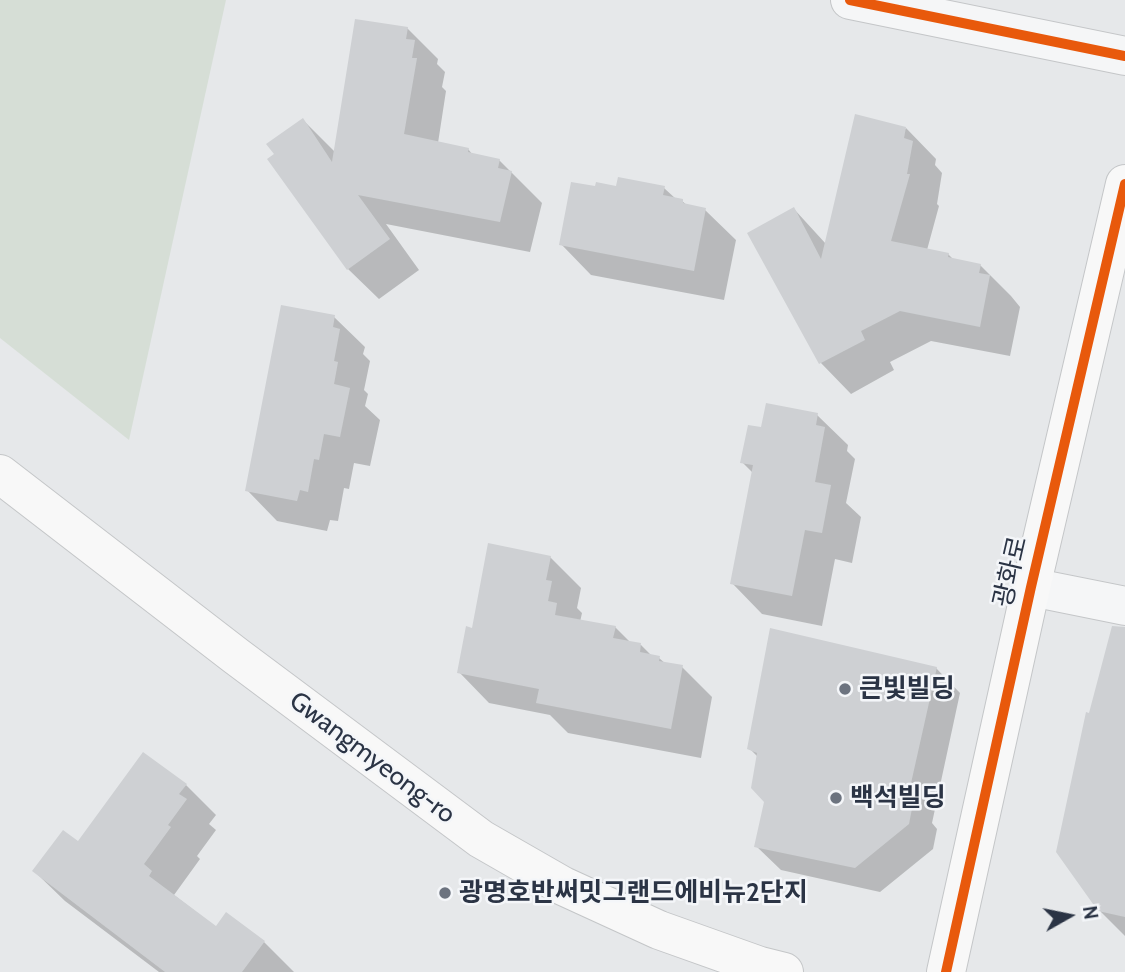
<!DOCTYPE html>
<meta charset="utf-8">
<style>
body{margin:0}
#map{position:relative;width:1125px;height:972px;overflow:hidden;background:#e6e8ea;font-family:Cabin,sans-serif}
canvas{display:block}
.north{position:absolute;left:1034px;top:881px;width:70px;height:70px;-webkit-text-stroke:5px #f4f6f9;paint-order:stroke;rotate:81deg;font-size:19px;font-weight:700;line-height:28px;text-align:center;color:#2b3445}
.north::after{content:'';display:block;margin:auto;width:24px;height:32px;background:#2b3445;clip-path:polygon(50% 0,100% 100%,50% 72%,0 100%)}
</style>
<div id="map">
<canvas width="1125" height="972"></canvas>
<div class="north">N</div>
</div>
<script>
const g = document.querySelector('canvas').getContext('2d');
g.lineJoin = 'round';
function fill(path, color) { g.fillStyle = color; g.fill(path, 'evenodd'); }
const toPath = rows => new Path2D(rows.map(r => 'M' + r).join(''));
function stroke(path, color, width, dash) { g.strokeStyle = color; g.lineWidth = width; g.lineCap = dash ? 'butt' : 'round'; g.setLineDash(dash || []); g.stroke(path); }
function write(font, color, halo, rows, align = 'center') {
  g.font = font + ' Cabin,"Noto Sans KR",sans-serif'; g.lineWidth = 5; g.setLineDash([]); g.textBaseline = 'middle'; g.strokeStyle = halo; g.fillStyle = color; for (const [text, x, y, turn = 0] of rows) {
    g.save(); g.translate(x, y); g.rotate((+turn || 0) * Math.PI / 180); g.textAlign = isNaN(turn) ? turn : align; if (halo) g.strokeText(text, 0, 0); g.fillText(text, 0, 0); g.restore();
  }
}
const green = toPath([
 [0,0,226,0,129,440,0,338]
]);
const shadow = toPath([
 [407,28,438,59,437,64,445,72,442,87,446,91,438,143,468,149,473,155,499,160,542,203,530,252,386,224,419,270,379,299,348,269,276,154,303,120,335,152],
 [906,128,936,159,935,165,942,173,937,204,939,206,927,250,948,254,954,260,980,265,1011,296,1020,307,1010,356,931,341,890,362,894,370,851,394,821,363,749,233,794,209,826,244],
 [596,188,664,188,676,199,682,201,688,206,705,210,736,240,724,300,591,275,561,244],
 [334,317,365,347,363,354,370,361,364,390,368,394,365,406,380,420,370,466,354,463,349,489,344,488,338,521,330,520,327,531,277,521,247,490],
 [817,415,848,445,847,451,855,459,846,503,861,517,852,563,835,559,822,626,762,614,732,583,753,473,742,462,762,429],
 [550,557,581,588,577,608,582,613,580,622,615,627,631,643,641,645,652,656,659,658,666,664,682,667,712,697,701,758,568,733,550,715,489,703,459,672,474,630],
 [1125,628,1125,936,1099,910,1090,715],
 [936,668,960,693,932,823,937,829,933,849,880,892,781,870,756,846,766,801,758,757,749,748],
 [186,785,216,815,209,824,216,830,197,856,200,859,174,895,217,928,264,942,294,972,159,972,65,901,34,871,78,843]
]);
const building = toPath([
 [355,19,408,27,406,39,415,40,412,58,417,58,404,134,469,148,468,152,500,159,498,168,512,171,500,222,358,195,390,239,347,270,267,159,274,154,266,144,303,118,332,162],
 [855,114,906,127,904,138,913,141,907,174,910,174,891,241,949,253,948,257,981,264,979,273,990,275,980,327,900,311,861,331,865,340,819,364,747,233,794,207,821,259],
 [618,177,665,186,663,195,683,199,683,203,706,208,694,271,559,245,571,182,595,186,596,182,616,186],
 [281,305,335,315,333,327,340,329,334,361,338,362,334,384,350,388,340,437,324,434,319,460,314,459,308,492,300,490,297,501,245,491],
 [766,403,818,413,816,425,825,427,815,482,831,485,822,533,805,530,792,596,730,584,753,465,740,463,748,425,761,427],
 [488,543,551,556,546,580,552,581,548,601,557,603,555,615,616,626,613,638,641,643,640,652,660,656,659,661,683,665,671,729,536,703,539,689,457,673,466,626,472,628],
 [1112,626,1125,627,1125,917,1098,911,1056,852,1086,712,1089,713],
 [770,628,937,667,907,801,913,803,909,824,855,868,754,847,764,802,751,788,757,753,747,749],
 [143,752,187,784,179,794,187,799,168,825,171,827,144,864,152,871,149,876,216,926,226,912,265,941,242,972,165,972,32,871,63,830,78,841]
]);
const street = toPath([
 [850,0,1125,56],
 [1031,587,1125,606]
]);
const secondary = toPath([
 [0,474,236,656,481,839,563,886,659,930,760,966,784,972],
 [946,972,1031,587,1125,184]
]);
const cycleway = toPath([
 [850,0,1125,56],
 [946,972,1031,587,1125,184]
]);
const markers = [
 [845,689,7,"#6c737f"],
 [836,798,7,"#6c737f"],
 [445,893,7,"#6c737f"]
];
const streetNames = [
 ["광화로",1011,572,-77],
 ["Gwangmyeong-ro",372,758,37]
];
const poiNames = [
 ["큰빛빌딩",859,689],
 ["백석빌딩",850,798],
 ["광명호반써밋그랜드에비뉴2단지",459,893]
];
fill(green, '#d6ded6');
fill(shadow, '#0003');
fill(building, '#ced0d3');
stroke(street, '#c4c6c8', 40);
stroke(secondary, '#c4c6c8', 40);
stroke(street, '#f5f6f7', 38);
stroke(secondary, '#f8f8f8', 38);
stroke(cycleway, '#e8590c', 10);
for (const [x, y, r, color] of markers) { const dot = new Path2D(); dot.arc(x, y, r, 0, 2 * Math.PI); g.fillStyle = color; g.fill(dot); stroke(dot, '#f4f6f9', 2.5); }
write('26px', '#2b3445', '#f4f6f9', streetNames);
write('bold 26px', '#2b3445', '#f4f6f9', poiNames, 'left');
</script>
